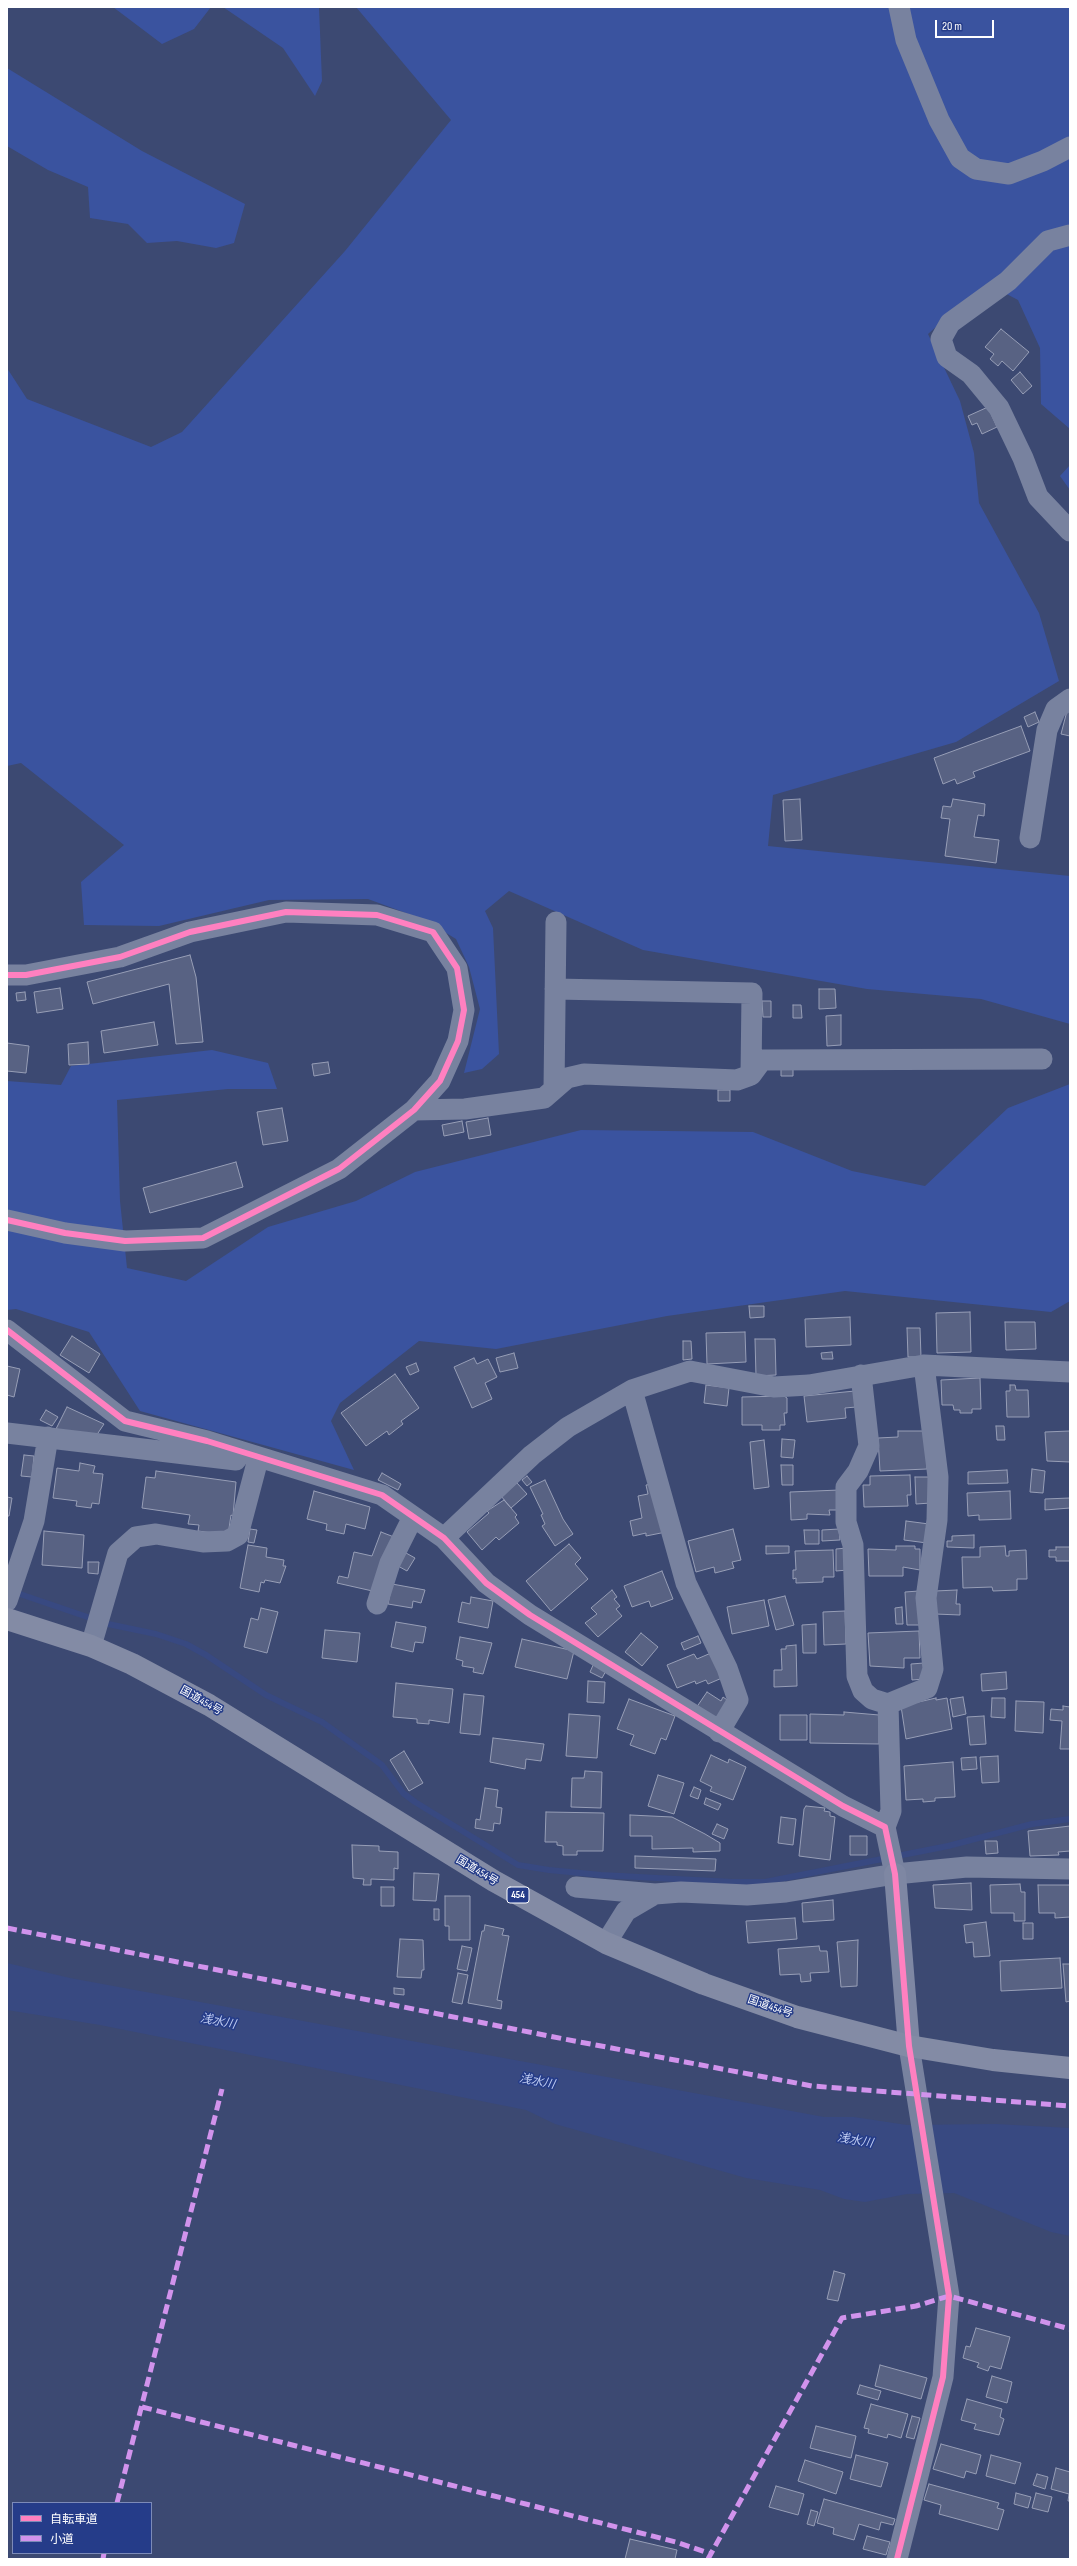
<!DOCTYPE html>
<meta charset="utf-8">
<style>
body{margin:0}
#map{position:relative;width:1077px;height:2566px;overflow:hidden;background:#3c4972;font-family:"Sofia Sans Condensed","Noto Sans JP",sans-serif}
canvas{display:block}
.frame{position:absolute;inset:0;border:8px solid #fff;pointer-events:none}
.legend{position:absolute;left:12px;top:2502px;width:140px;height:52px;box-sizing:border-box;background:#253c89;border:1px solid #7c8ab8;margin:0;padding:5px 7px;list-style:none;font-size:12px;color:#fff}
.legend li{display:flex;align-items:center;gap:8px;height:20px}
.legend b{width:20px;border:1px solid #7c8ab8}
.scale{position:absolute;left:935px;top:20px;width:59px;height:18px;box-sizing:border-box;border:2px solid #fff;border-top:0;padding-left:5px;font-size:12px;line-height:14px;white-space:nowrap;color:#fff;-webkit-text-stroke:3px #253c89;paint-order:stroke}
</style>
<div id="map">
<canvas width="1077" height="2566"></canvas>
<div class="frame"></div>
<ul class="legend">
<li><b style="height:5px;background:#ff80c0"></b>自転車道</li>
<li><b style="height:5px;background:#d193ec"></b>小道</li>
</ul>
<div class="scale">20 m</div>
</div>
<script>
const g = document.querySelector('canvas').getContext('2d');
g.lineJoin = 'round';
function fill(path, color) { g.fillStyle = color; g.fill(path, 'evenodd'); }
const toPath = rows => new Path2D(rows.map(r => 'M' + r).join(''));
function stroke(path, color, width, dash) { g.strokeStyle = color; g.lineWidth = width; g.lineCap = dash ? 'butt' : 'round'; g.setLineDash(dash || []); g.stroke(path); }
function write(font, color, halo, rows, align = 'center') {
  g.font = font + ' "Sofia Sans Condensed","Noto Sans JP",sans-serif'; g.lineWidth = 3; g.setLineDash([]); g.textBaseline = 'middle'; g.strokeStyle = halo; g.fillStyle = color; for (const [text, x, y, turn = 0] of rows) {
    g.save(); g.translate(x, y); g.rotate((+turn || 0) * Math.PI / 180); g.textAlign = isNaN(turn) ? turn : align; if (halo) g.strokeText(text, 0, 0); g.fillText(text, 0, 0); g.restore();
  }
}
const green = toPath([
 [113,7,211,7,194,29,162,44],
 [223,7,319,7,322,81,315,96,283,48],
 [356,7,1070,7,1070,429,1041,404,1040,348,1018,300,999,290,962,304,928,334,960,401,974,453,979,503,1039,613,1059,681,956,742,773,795,768,846,1070,876,1070,1024,981,999,867,989,643,950,509,891,485,911,493,928,499,1054,482,1069,464,1073,480,1009,469,967,456,939,425,920,368,899,269,900,159,926,84,925,81,882,124,845,21,763,7,766,7,368,27,399,151,447,182,432,345,251,451,120],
 [7,68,142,151,245,204,234,243,216,248,177,241,147,243,128,224,90,218,88,187,48,170,7,146],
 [1070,465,1070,490,1060,476],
 [212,1050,268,1063,277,1089,228,1089,117,1100,120,1201,127,1268,186,1281,268,1227,356,1201,415,1172,581,1130,753,1132,852,1171,925,1186,1008,1108,1070,1084,1070,1301,1051,1312,845,1291,667,1316,496,1349,419,1341,340,1403,331,1421,354,1470,140,1411,89,1332,16,1309,7,1310,7,1081,61,1085,71,1066]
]);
const water = toPath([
 [7,1963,70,1978,824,2117,854,2117,907,2125,996,2124,1070,2128,1070,2236,1051,2232,954,2193,907,2194,865,2202,844,2199,820,2190,746,2178,555,2124,526,2110,100,2025,7,2010]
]);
const stream = toPath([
 [14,1592,108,1624,156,1634,186,1644,206,1655,266,1695,322,1722,382,1765,403,1793,415,1802,518,1865,549,1870,601,1875,732,1882,765,1882,948,1846,1032,1824,1070,1819]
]);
const building = toPath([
 [1001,329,1029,352,1013,371,1002,361,998,366,990,359,994,354,985,347,1001,329],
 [1020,372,1032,386,1023,394,1011,380,1020,372],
 [988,407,997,427,982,434,977,423,972,425,968,416,988,407],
 [1067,711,1070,712,1070,736,1061,734,1067,711],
 [1035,712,1039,722,1028,727,1024,717,1035,712],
 [1021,726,1030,751,973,772,975,777,957,784,955,779,943,784,934,758,1021,726],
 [800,799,802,840,785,841,783,800,800,799],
 [953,799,985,804,984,816,978,815,974,837,999,840,996,863,945,856,950,819,941,818,943,806,951,807,953,799],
 [190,955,196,977,203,1042,176,1044,169,984,93,1004,87,982,190,955],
 [60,988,63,1009,37,1013,34,992,60,988],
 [819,989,835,989,836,1008,819,1009,819,989],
 [25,992,26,1000,17,1001,16,993,25,992],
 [762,1001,771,1001,771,1017,763,1017,762,1001],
 [793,1005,801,1005,802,1018,793,1018,793,1005],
 [841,1015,841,1045,827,1046,826,1016,841,1015],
 [154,1022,158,1045,104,1053,101,1031,154,1022],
 [88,1042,89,1064,69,1065,68,1044,88,1042],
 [7,1043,29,1046,26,1073,7,1071,7,1043],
 [328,1062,330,1073,314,1076,312,1064,328,1062],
 [781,1069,793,1069,793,1076,781,1076,781,1069],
 [718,1090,730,1090,730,1101,718,1101,718,1090],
 [282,1108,288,1141,263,1145,257,1112,282,1108],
 [488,1118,491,1135,469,1139,466,1122,488,1118],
 [462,1121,464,1132,444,1136,442,1125,462,1121],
 [236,1162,243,1187,150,1213,143,1188,236,1162],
 [749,1306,764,1306,764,1317,750,1318,749,1306],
 [970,1312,971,1352,937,1353,936,1313,970,1312],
 [850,1317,851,1345,806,1347,805,1319,850,1317],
 [1005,1322,1035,1322,1036,1349,1006,1350,1005,1322],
 [907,1328,920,1328,921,1357,908,1357,907,1328],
 [745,1332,746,1362,707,1364,706,1333,745,1332],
 [72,1336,100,1354,89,1373,60,1355,72,1336],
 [755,1339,775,1339,776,1375,756,1376,755,1339],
 [683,1341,691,1341,692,1359,683,1360,683,1341],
 [832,1352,833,1359,822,1359,821,1353,832,1352],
 [514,1353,518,1368,500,1372,496,1358,514,1353],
 [474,1358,477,1364,488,1359,497,1377,485,1383,492,1399,472,1408,454,1367,474,1358],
 [416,1363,419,1371,410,1375,406,1367,416,1363],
 [7,1366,20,1369,14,1397,7,1395,7,1366],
 [395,1374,419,1408,401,1421,403,1424,389,1435,387,1431,366,1446,341,1413,395,1374],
 [980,1378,981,1409,972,1409,972,1413,960,1413,960,1410,954,1410,953,1405,942,1405,941,1380,980,1378],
 [706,1385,729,1388,727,1406,704,1403,706,1385],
 [1010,1385,1015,1385,1016,1390,1028,1390,1029,1417,1007,1417,1006,1391,1010,1391,1010,1385],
 [855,1391,856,1407,845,1408,846,1418,807,1422,804,1396,855,1391],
 [784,1396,787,1398,787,1413,784,1413,785,1425,780,1425,780,1430,762,1430,762,1425,742,1425,742,1397,784,1396],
 [67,1407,104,1424,96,1436,56,1429,67,1407],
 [46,1410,58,1417,52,1426,40,1420,46,1410],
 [996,1426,1004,1426,1005,1440,997,1440,996,1426],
 [898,1431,925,1431,927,1469,880,1471,878,1438,898,1437,898,1431],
 [1070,1431,1070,1462,1047,1461,1045,1432,1070,1431],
 [782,1439,795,1440,793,1458,781,1457,782,1439],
 [764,1440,769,1487,754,1489,750,1442,764,1440],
 [24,1455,34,1456,32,1477,21,1476,24,1455],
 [80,1463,95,1466,93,1473,103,1474,99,1504,92,1503,91,1508,76,1506,77,1501,53,1498,57,1468,79,1471,80,1463],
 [781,1465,793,1465,793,1485,782,1485,781,1465],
 [1032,1469,1045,1471,1043,1493,1030,1492,1032,1469],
 [1007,1470,1008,1483,968,1484,968,1472,1007,1470],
 [156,1471,236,1482,233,1516,231,1515,228,1535,198,1531,199,1525,188,1524,190,1515,142,1508,146,1477,155,1478,156,1471],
 [382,1473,401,1484,398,1490,378,1480,382,1473],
 [910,1475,911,1495,907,1495,908,1506,864,1507,863,1485,870,1485,870,1476,910,1475],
 [527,1476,532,1482,527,1486,522,1480,527,1476],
 [915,1477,930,1477,931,1503,916,1504,915,1477],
 [545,1480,563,1519,573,1534,555,1546,542,1526,545,1524,541,1515,543,1514,530,1487,545,1480],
 [517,1483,527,1494,511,1508,501,1496,517,1483],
 [653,1484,666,1532,646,1536,646,1533,633,1536,630,1521,642,1518,638,1496,648,1494,646,1485,653,1484],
 [840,1490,841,1510,829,1510,830,1515,807,1514,807,1519,791,1520,790,1492,840,1490],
 [314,1491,370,1507,365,1529,346,1524,344,1534,326,1530,327,1524,307,1519,314,1491],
 [1010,1491,1011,1519,979,1520,979,1515,968,1516,967,1493,1010,1491],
 [7,1497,12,1498,9,1516,7,1516,7,1497],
 [1070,1498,1070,1508,1045,1510,1045,1499,1070,1498],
 [504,1500,517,1515,515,1517,519,1523,499,1540,496,1537,482,1550,467,1532,489,1513,487,1511,504,1500],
 [906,1521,929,1524,927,1543,904,1540,906,1521],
 [250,1529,257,1530,254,1543,248,1542,250,1529],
 [733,1529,741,1560,732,1562,734,1568,715,1573,714,1567,696,1572,688,1541,733,1529],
 [839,1529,840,1540,822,1541,822,1530,839,1529],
 [804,1530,819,1530,819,1544,805,1544,804,1530],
 [44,1531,84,1535,82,1568,42,1565,44,1531],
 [381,1532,394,1537,377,1592,337,1583,339,1576,348,1578,354,1552,372,1556,381,1532],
 [974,1535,974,1548,947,1547,947,1541,952,1541,952,1536,974,1535],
 [569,1544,581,1558,575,1564,588,1579,551,1611,526,1581,569,1544],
 [248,1545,267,1548,266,1557,284,1560,283,1566,286,1566,280,1583,265,1580,264,1583,261,1582,259,1592,240,1588,248,1545],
 [766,1546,789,1546,789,1553,766,1554,766,1546],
 [896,1546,915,1546,915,1549,920,1549,920,1570,903,1567,903,1576,869,1576,868,1549,896,1550,896,1546],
 [1005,1546,1006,1556,1009,1556,1009,1551,1026,1550,1027,1579,1017,1579,1017,1590,993,1591,992,1587,963,1588,962,1557,980,1557,980,1547,1005,1546],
 [1056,1547,1070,1547,1070,1561,1056,1561,1056,1557,1049,1557,1049,1550,1056,1550,1056,1547],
 [847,1548,848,1570,836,1571,836,1549,847,1548],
 [833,1550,834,1577,823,1577,823,1582,796,1583,796,1578,793,1579,793,1570,796,1570,795,1551,833,1550],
 [406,1553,415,1558,407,1571,398,1566,406,1553],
 [88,1562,99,1562,98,1574,88,1573,88,1562],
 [662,1571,673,1599,651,1607,649,1601,632,1607,624,1586,662,1571],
 [392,1584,425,1590,421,1603,413,1601,412,1608,388,1604,392,1584],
 [612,1590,617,1597,614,1599,620,1606,616,1609,622,1616,598,1637,585,1623,597,1614,591,1608,612,1590],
 [957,1590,956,1604,960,1604,960,1615,935,1614,935,1591,957,1590],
 [919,1591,920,1625,907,1625,905,1592,919,1591],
 [785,1596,794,1625,776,1630,768,1600,785,1596],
 [471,1597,493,1601,488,1628,458,1622,462,1602,470,1604,471,1597],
 [764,1600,769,1626,732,1634,727,1607,764,1600],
 [902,1607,903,1624,896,1624,895,1608,902,1607],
 [261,1608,278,1612,267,1653,244,1647,251,1618,258,1620,261,1608],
 [845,1611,846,1644,824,1645,823,1612,845,1611],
 [396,1622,426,1627,423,1643,415,1642,413,1652,391,1647,396,1622],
 [816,1624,816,1653,803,1653,802,1625,816,1624],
 [325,1630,360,1633,357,1662,322,1658,325,1630],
 [919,1631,920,1658,904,1658,904,1668,870,1666,868,1633,919,1631],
 [641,1633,658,1647,642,1666,625,1652,641,1633],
 [698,1636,701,1643,684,1650,681,1643,698,1636],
 [460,1637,492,1643,483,1674,473,1672,474,1668,462,1666,463,1661,456,1659,460,1637],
 [522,1639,574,1651,567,1679,515,1667,522,1639],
 [796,1645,797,1686,774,1687,774,1670,782,1670,781,1649,786,1649,786,1646,796,1645],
 [711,1653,722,1678,708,1684,706,1680,696,1684,695,1681,677,1688,667,1665,694,1654,697,1659,711,1653],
 [594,1663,607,1669,602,1678,590,1672,594,1663],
 [924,1663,925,1679,912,1680,911,1664,924,1663],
 [1006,1672,1007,1689,982,1691,981,1674,1006,1672],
 [588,1681,605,1682,604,1703,587,1702,588,1681],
 [396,1683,453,1689,449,1723,429,1720,429,1724,417,1723,417,1719,393,1717,396,1683],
 [707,1692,721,1701,723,1697,730,1702,717,1722,696,1708,707,1692],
 [464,1694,484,1696,480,1735,460,1733,464,1694],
 [963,1697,966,1714,953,1717,950,1699,963,1697],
 [936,1698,936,1700,947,1698,952,1729,906,1739,901,1706,936,1698],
 [992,1698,1005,1698,1005,1718,991,1717,992,1698],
 [629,1699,675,1716,666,1740,661,1738,655,1754,630,1745,634,1735,617,1729,629,1699],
 [1016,1701,1044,1702,1043,1733,1015,1731,1016,1701],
 [1063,1706,1070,1707,1070,1749,1060,1749,1062,1721,1050,1720,1051,1709,1063,1710,1063,1706],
 [844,1712,879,1715,879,1744,810,1743,810,1714,844,1715,844,1712],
 [569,1714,600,1716,597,1758,566,1756,569,1714],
 [780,1715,807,1715,807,1740,780,1740,780,1715],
 [984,1716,986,1744,970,1745,967,1717,984,1716],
 [493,1738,544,1744,541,1761,526,1759,525,1769,490,1762,493,1738],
 [404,1751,423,1783,409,1791,390,1760,404,1751],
 [711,1755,728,1763,729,1759,746,1767,733,1800,710,1791,712,1787,700,1781,711,1755],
 [998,1756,999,1782,982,1783,980,1757,998,1756],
 [976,1757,977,1769,962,1770,961,1758,976,1757],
 [953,1762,955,1797,935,1798,935,1801,923,1802,923,1799,906,1800,904,1766,953,1762],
 [585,1771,602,1772,601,1808,571,1807,572,1778,584,1778,585,1771],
 [658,1775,684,1783,674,1814,648,1806,658,1775],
 [694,1787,701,1790,698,1799,690,1796,694,1787],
 [485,1788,498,1790,496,1807,502,1808,500,1824,494,1823,493,1831,475,1828,476,1819,480,1820,485,1788],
 [706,1798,721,1804,718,1810,704,1804,706,1798],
 [806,1806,825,1808,824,1811,830,1812,830,1816,835,1817,830,1860,799,1856,804,1809,806,1806],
 [546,1812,604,1813,603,1851,577,1851,577,1855,563,1855,563,1846,557,1845,557,1842,545,1842,546,1812],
 [630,1815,672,1817,705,1834,720,1843,720,1851,693,1852,693,1848,652,1849,652,1836,630,1836,630,1815],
 [781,1817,796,1819,793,1845,778,1843,781,1817],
 [717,1824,728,1829,724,1839,712,1834,717,1824],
 [1070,1826,1070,1851,1058,1852,1059,1855,1030,1856,1028,1831,1070,1826],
 [850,1836,867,1836,867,1855,850,1855,850,1836],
 [985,1841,997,1841,998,1853,986,1854,985,1841],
 [352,1845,379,1846,379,1851,398,1852,398,1869,394,1868,394,1880,371,1879,371,1885,363,1885,364,1879,353,1878,352,1845],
 [635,1856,716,1859,715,1871,635,1868,635,1856],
 [414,1873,439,1874,436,1901,413,1900,414,1873],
 [971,1883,972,1910,935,1908,933,1885,971,1883],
 [1020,1884,1021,1892,1025,1892,1025,1921,1014,1921,1014,1913,991,1913,990,1885,1020,1884],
 [1038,1885,1070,1885,1070,1917,1055,1918,1055,1913,1039,1913,1038,1885],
 [381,1887,394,1887,394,1906,381,1906,381,1887],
 [445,1896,470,1896,470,1940,449,1940,449,1926,445,1926,445,1896],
 [833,1900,834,1920,803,1922,802,1903,833,1900],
 [434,1909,439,1909,439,1920,434,1920,434,1909],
 [795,1918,797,1939,748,1943,746,1921,795,1918],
 [986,1922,990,1956,974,1957,973,1942,966,1943,964,1925,986,1922],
 [1023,1923,1033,1923,1033,1939,1023,1939,1023,1923],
 [485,1925,504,1929,502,1935,509,1936,497,2000,502,2001,501,2009,468,2003,482,1931,484,1931,485,1925],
 [400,1939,423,1940,424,1970,422,1970,421,1978,397,1977,400,1939],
 [858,1940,857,1986,841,1987,837,1942,858,1940],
 [462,1946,472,1948,467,1971,457,1969,462,1946],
 [819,1946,820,1951,827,1951,829,1972,810,1973,811,1981,801,1982,800,1974,780,1975,778,1949,819,1946],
 [1060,1958,1062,1988,1001,1991,1000,1961,1060,1958],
 [1063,1964,1070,1964,1070,2001,1066,2002,1063,1964],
 [458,1973,468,1975,462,2004,452,2002,458,1973],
 [394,1988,404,1989,404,1995,394,1994,394,1988],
 [834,2271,845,2274,838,2301,827,2299,834,2271],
 [976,2328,1010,2337,1001,2369,990,2366,988,2371,977,2367,979,2363,963,2358,966,2346,970,2347,976,2328],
 [880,2365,927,2378,921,2399,875,2386,880,2365],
 [992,2376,1012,2382,1007,2403,986,2397,992,2376],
 [860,2385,881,2391,878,2400,857,2394,860,2385],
 [967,2399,1002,2409,1000,2417,1004,2419,999,2435,974,2429,976,2424,961,2420,967,2399],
 [871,2404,908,2414,901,2438,888,2434,887,2438,868,2433,869,2429,864,2428,871,2404],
 [912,2416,920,2418,914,2439,906,2437,912,2416],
 [816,2426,856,2436,851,2458,810,2448,816,2426],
 [941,2444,981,2455,976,2474,966,2471,964,2478,933,2469,941,2444],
 [856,2455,888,2463,881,2487,850,2479,856,2455],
 [991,2455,1021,2463,1015,2484,986,2476,991,2455],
 [805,2460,843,2472,836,2494,798,2481,805,2460],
 [1056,2468,1070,2472,1070,2501,1068,2501,1069,2494,1051,2489,1056,2468],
 [1037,2474,1048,2477,1045,2489,1033,2485,1037,2474],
 [929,2484,999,2503,997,2508,1004,2510,998,2530,939,2514,941,2505,924,2500,929,2484],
 [776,2486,804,2494,798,2515,769,2507,776,2486],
 [1016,2493,1031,2497,1028,2508,1014,2504,1016,2493],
 [1036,2493,1052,2497,1048,2512,1032,2508,1036,2493],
 [824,2499,895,2519,893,2525,881,2522,879,2530,859,2524,854,2540,833,2534,834,2528,817,2523,824,2499],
 [811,2510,818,2512,814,2526,807,2524,811,2510],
 [867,2536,890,2542,886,2555,863,2549,867,2536],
 [630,2539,677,2550,675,2559,625,2559,630,2539]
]);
const street = toPath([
 [899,7,906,40,939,120,960,158,976,169,1009,174,1043,161,1070,147],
 [1070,235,1048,241,1008,281,950,323,941,339,947,357,971,374,999,408,1023,458,1038,497,1070,531],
 [1030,838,1047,730,1056,709,1070,699],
 [7,975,26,975,120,957,190,932,286,912,377,915,433,932,457,968,464,1010,458,1041,440,1081,414,1110,339,1169,203,1238,125,1241,65,1233,7,1220],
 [555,989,752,993,751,1075],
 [554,1089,556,922],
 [414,1110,465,1109,544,1098,567,1078,584,1074,737,1080,751,1075,762,1060,1042,1059],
 [7,1330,125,1421,207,1441,382,1495,444,1538,486,1583,530,1615,843,1806,885,1827,895,1874],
 [861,1375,869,1446,858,1471,846,1487,846,1522,853,1545,857,1676,863,1691,872,1699,888,1704],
 [632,1390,686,1583,727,1668,738,1700,719,1732],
 [7,1433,236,1460],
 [444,1538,532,1455,568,1427,632,1390,690,1371,774,1387,809,1385,924,1365,1070,1372],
 [7,1601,34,1521,48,1437],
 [377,1604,390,1563,413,1517],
 [91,1646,118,1553,136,1537,156,1534,203,1542,227,1541,238,1535,257,1463],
 [885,1827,891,1811,888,1704,927,1688,933,1669,926,1598,937,1520,938,1477,924,1365],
 [576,1887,655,1894],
 [606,1943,626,1911,655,1894,681,1892,747,1895,786,1892,895,1874,967,1867,1070,1869],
 [897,2559,943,2377,949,2296,909,2046]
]);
const secondary = toPath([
 [895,1874,909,2046]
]);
const highway = toPath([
 [7,1619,91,1646,132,1664,209,1705,494,1881,606,1943,704,1984,797,2017,909,2046,993,2060,1070,2068]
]);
const quiet = toPath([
 [7,1928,564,2039,812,2086,1070,2106],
 [142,2407,676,2542,711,2554],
 [117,2503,222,2089],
 [103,2559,104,2553],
 [708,2559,842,2318,916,2306,949,2296,1070,2329]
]);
const cycleway = toPath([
 [7,975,26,975,120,957,190,932,286,912,377,915,433,932,457,968,464,1010,458,1041,440,1081,414,1110,339,1169,203,1238,125,1241,65,1233,7,1220],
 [7,1330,125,1421,207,1441,382,1495,444,1538,486,1583,530,1615,843,1806,885,1827,895,1874,909,2046,949,2296,943,2377,897,2559]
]);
const shields = [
 [518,1895,22]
];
const shieldNames = [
 ["454",518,1895]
];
const streetNames = [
 ["国道454号",201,1701,29],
 ["国道454号",477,1871,31],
 ["国道454号",770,2007,19]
];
const waterNames = [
 ["浅水川",218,2022,11],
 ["浅水川",537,2082,11],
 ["浅水川",855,2141,10]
];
fill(green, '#3a539f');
fill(water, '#384981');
stroke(stream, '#384981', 6);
fill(building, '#586283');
stroke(building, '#979eb6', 1);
stroke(street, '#78829f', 21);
stroke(secondary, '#7e87a3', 22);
stroke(highway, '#838ba5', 22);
stroke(quiet, '#d193ec', 5, [10, 5]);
stroke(cycleway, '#ff80c0', 6);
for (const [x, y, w] of shields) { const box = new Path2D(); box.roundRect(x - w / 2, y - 8, w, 16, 3); g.fillStyle = '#253c89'; g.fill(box); stroke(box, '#fff', 1); }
write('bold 10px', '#fff', null, shieldNames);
write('11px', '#fff', '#253c89', streetNames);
write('italic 12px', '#becbf1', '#253c89', waterNames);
</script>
